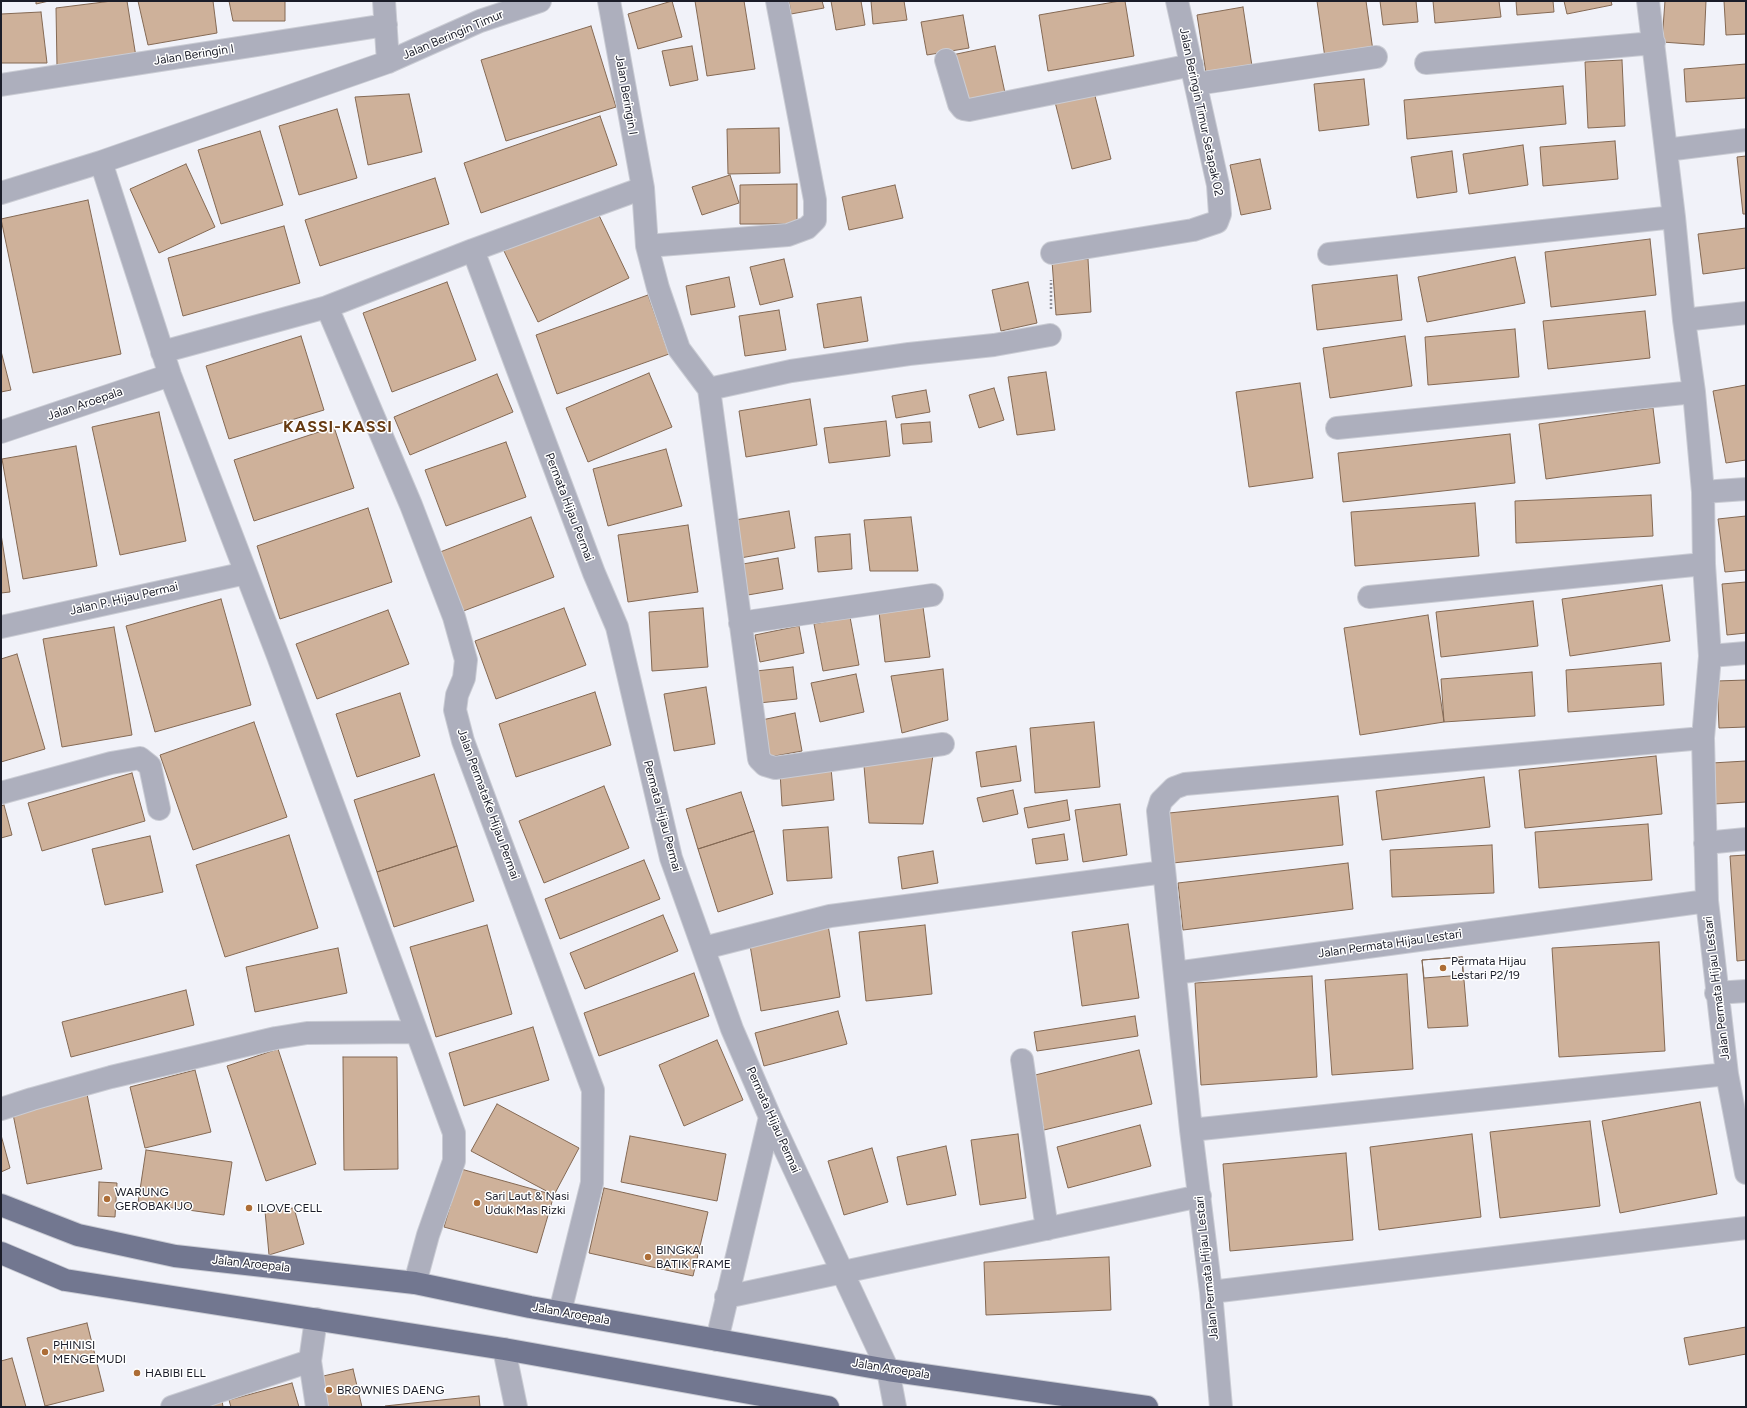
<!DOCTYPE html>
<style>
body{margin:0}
#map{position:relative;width:1747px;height:1408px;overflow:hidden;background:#f1f2f9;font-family:Figtree,sans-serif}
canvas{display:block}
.frame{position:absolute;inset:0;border:2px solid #1b1d29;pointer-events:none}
</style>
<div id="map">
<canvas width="1747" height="1408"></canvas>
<div class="frame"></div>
</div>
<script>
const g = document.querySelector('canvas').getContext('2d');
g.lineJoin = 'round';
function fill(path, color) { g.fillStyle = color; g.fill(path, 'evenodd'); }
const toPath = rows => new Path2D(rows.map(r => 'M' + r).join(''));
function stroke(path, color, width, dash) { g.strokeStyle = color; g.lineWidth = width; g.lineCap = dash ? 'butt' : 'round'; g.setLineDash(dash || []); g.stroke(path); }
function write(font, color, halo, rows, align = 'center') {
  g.font = font + ' Figtree,sans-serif'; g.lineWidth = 3; g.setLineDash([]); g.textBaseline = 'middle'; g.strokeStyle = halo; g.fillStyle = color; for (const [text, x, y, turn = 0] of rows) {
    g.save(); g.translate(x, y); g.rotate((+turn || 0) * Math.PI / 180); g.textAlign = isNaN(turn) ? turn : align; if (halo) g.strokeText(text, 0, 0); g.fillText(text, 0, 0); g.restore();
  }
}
const building = toPath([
 [36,1,49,1,36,4,36,1],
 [112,1,127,1,136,57,57,66,56,8,112,1],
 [138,1,213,1,217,33,148,45,138,1],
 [229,1,285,1,285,21,233,21,229,1],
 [672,1,682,37,638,49,628,14,672,1],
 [695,1,744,1,755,69,707,76,695,1],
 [789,1,822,1,824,8,791,14,789,1],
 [831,1,861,1,865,25,836,30,831,1],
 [871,1,904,1,907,20,873,24,871,1],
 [1120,1,1125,1,1134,56,1048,71,1039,15,1120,1],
 [1317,1,1366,1,1373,51,1325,58,1317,1],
 [1380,1,1416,1,1418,22,1383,25,1380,1],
 [1433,1,1499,1,1501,17,1435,23,1433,1],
 [1516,1,1553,1,1554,12,1517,15,1516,1],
 [1564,1,1611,1,1612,5,1567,14,1564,1],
 [1665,1,1706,1,1704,45,1662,42,1665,1],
 [1724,1,1746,1,1746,34,1726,35,1724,1],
 [1243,7,1252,66,1206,73,1197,15,1243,7],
 [41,12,47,63,1,63,1,14,41,12],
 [963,15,969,48,927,55,921,22,963,15],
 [591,26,616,107,506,141,481,60,591,26],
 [692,46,698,80,670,86,662,51,692,46],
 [995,46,1005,93,962,102,952,55,995,46],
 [1622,60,1625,126,1588,128,1585,62,1622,60],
 [1746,64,1746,98,1686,102,1684,69,1746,64],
 [1364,79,1369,125,1319,131,1314,84,1364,79],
 [1563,86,1566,124,1407,139,1404,100,1563,86],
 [1093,88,1111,159,1072,169,1054,98,1093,88],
 [409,94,422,152,368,165,355,97,409,94],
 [337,109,357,178,299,195,279,126,337,109],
 [600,116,617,165,481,213,464,163,600,116],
 [779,128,780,173,728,174,727,129,779,128],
 [260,131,283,205,221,224,198,150,260,131],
 [1615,141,1618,179,1543,186,1540,147,1615,141],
 [1523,145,1528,185,1469,194,1463,154,1523,145],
 [1452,151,1457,192,1417,198,1411,157,1452,151],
 [1746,156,1746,214,1743,214,1737,157,1746,156],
 [1260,159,1271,209,1241,215,1230,165,1260,159],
 [186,164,215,227,159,253,130,189,186,164],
 [730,175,739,203,702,215,692,187,730,175],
 [435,178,449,224,320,266,305,220,435,178],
 [797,184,797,224,740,224,740,185,797,184],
 [895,185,903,218,849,230,842,197,895,185],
 [88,200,121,354,33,373,1,219,88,200],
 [595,207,629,278,538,322,504,251,595,207],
 [284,226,300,283,183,316,168,258,284,226],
 [1746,228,1746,268,1703,274,1698,234,1746,228],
 [1650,239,1656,295,1551,307,1545,252,1650,239],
 [1515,257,1525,303,1427,322,1418,277,1515,257],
 [784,259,793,297,760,305,750,267,784,259],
 [1088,259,1091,312,1056,315,1052,261,1088,259],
 [1397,275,1402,320,1317,330,1312,285,1397,275],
 [729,277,735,307,691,315,686,286,729,277],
 [447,282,476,360,392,392,363,313,447,282],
 [1028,282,1037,323,1001,331,992,290,1028,282],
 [648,295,669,354,557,394,536,335,648,295],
 [861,297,868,341,824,348,817,304,861,297],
 [779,310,786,350,745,356,739,316,779,310],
 [1645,311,1650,358,1548,369,1543,321,1645,311],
 [1515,329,1519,377,1428,385,1425,337,1515,329],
 [301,336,324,410,229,439,206,366,301,336],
 [1405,336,1412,386,1330,398,1323,348,1405,336],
 [1,351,11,390,1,392,1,351],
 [1046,372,1055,430,1017,435,1008,377,1046,372],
 [649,373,672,427,588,462,566,408,649,373],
 [497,374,513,412,410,455,394,417,497,374],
 [1300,383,1313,478,1249,487,1236,392,1300,383],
 [1746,385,1746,460,1726,463,1713,391,1746,385],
 [994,388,1004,420,979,428,969,395,994,388],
 [926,390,930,412,896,418,892,396,926,390],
 [810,399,817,445,746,457,739,411,810,399],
 [1653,408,1660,463,1546,479,1539,424,1653,408],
 [159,412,186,541,120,555,92,427,159,412],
 [886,421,890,456,829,463,824,428,886,421],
 [930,422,932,442,903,444,901,424,930,422],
 [334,427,354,488,254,521,234,460,334,427],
 [1510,434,1515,483,1343,502,1338,453,1510,434],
 [506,442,526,497,446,526,425,470,506,442],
 [76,446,97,566,23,579,2,459,76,446],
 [666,449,682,506,608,526,593,469,666,449],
 [1651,495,1653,536,1516,543,1515,501,1651,495],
 [1475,503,1479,556,1355,566,1351,512,1475,503],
 [368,508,392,582,280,619,257,546,368,508],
 [789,511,795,548,735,559,729,521,789,511],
 [1746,516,1746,570,1725,572,1718,519,1746,516],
 [531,517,554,577,458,613,435,554,531,517],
 [911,517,918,571,870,571,864,520,911,517],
 [688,525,698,592,628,602,618,535,688,525],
 [1,534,10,592,1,593,1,534],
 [850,534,852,569,818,572,815,537,850,534],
 [778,558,783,589,742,596,737,565,778,558],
 [1746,582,1746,633,1727,635,1722,584,1746,582],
 [1662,585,1670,641,1570,656,1562,599,1662,585],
 [221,599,251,705,155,732,126,626,221,599],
 [1533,601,1538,646,1441,657,1436,612,1533,601],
 [923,607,930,657,885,662,879,612,923,607],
 [564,608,586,665,496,699,475,641,564,608],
 [703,608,708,667,652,671,649,612,703,608],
 [388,610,409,664,317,699,296,644,388,610],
 [1428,615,1444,722,1360,735,1344,628,1428,615],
 [850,617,859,665,823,671,814,624,850,617],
 [799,626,804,653,760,662,755,635,799,626],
 [114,627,132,735,62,747,43,639,114,627],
 [17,654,45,749,1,762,1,659,17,654],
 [1661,663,1664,705,1568,712,1566,670,1661,663],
 [793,667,797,699,759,703,756,671,793,667],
 [943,669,948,720,902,733,891,676,943,669],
 [1532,672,1535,716,1444,722,1441,679,1532,672],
 [856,674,864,712,820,722,811,683,856,674],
 [1746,680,1746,727,1719,728,1717,681,1746,680],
 [706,687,715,744,674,751,664,694,706,687],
 [595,692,611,745,516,777,499,724,595,692],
 [400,693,420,756,357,777,336,714,400,693],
 [795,713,802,751,764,758,757,721,795,713],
 [254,722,287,817,193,850,160,755,254,722],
 [1094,722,1100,787,1035,793,1030,728,1094,722],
 [1016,746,1021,781,981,787,976,752,1016,746],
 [933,755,923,824,869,823,864,766,933,755],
 [1656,756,1662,814,1525,828,1519,770,1656,756],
 [1746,761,1746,802,1714,804,1712,763,1746,761],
 [831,768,834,800,782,806,780,772,831,768],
 [132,773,145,821,42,851,28,803,132,773],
 [434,774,457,846,377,872,354,800,434,774],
 [1484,777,1490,827,1382,840,1376,791,1484,777],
 [604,786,629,848,544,883,519,821,604,786],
 [1013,790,1018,814,983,822,977,798,1013,790],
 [741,792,754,831,698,849,686,809,741,792],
 [1338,796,1343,845,1173,863,1169,813,1338,796],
 [1067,800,1070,820,1028,828,1024,808,1067,800],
 [1120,804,1127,855,1083,862,1075,810,1120,804],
 [4,805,12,835,1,838,1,806,4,805],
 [1648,824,1652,880,1539,888,1535,832,1648,824],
 [828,827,832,878,787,881,783,830,828,827],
 [754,831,773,894,718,912,698,849,754,831],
 [1064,834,1068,860,1036,864,1032,839,1064,834],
 [289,835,318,928,225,957,196,865,289,835],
 [150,836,163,892,105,905,92,849,150,836],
 [1492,845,1494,893,1392,897,1390,850,1492,845],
 [457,846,474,901,394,927,377,872,457,846],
 [933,851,938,883,902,889,898,857,933,851],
 [1746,855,1746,960,1737,961,1730,856,1746,855],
 [644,860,660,899,560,939,545,899,644,860],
 [1348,863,1353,909,1183,930,1178,883,1348,863],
 [663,915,678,951,585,989,570,953,663,915],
 [1128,924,1139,998,1082,1006,1072,932,1128,924],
 [487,925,512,1014,436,1037,410,947,487,925],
 [828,925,840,997,761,1011,749,939,828,925],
 [925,925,932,994,866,1001,859,932,925,925],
 [1659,942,1665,1051,1559,1057,1552,948,1659,942],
 [338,948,347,993,255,1012,246,967,338,948],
 [1462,957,1468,1026,1428,1028,1422,960,1462,957],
 [1462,957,1463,975,1424,978,1422,960,1462,957],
 [694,973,709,1016,599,1056,584,1013,694,973],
 [1407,974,1413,1069,1332,1075,1325,980,1407,974],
 [1312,976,1317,1077,1201,1085,1195,983,1312,976],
 [186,990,194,1025,71,1057,62,1022,186,990],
 [838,1011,847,1044,764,1066,755,1033,838,1011],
 [1135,1016,1138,1036,1037,1051,1034,1032,1135,1016],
 [533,1027,549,1080,464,1106,449,1053,533,1027],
 [717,1040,743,1100,684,1126,659,1065,717,1040],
 [278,1049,316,1164,266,1181,227,1066,278,1049],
 [1139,1050,1152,1104,1044,1130,1031,1076,1139,1050],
 [343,1057,397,1057,398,1169,344,1170,343,1057],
 [195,1070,211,1132,145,1148,130,1087,195,1070],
 [87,1094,102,1169,27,1184,12,1109,87,1094],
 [1700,1102,1717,1194,1620,1213,1602,1121,1700,1102],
 [497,1104,579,1148,554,1195,471,1151,497,1104],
 [1590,1121,1600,1206,1500,1218,1490,1132,1590,1121],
 [1140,1125,1151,1166,1068,1188,1057,1147,1140,1125],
 [1018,1134,1026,1198,980,1205,971,1140,1018,1134],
 [1472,1134,1481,1217,1379,1230,1370,1147,1472,1134],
 [1,1135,10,1168,1,1172,1,1135],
 [630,1136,726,1154,717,1201,621,1182,630,1136],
 [946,1146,956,1195,907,1205,897,1157,946,1146],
 [872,1148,888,1202,844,1215,828,1161,872,1148],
 [146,1150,232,1162,224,1215,138,1203,146,1150],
 [1346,1153,1353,1240,1230,1251,1223,1164,1346,1153],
 [461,1169,554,1195,537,1253,444,1227,461,1169],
 [99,1182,117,1183,115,1217,98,1216,99,1182],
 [604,1188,708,1212,693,1276,589,1253,604,1188],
 [294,1208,304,1244,269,1255,265,1211,294,1208],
 [1109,1257,1111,1310,986,1315,984,1262,1109,1257],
 [87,1323,104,1391,45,1406,27,1338,87,1323],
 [1746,1327,1746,1354,1689,1365,1684,1338,1746,1327],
 [12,1358,26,1407,1,1407,1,1361,12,1358],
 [353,1369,362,1407,322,1407,315,1378,353,1369],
 [292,1383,299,1407,231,1407,229,1400,292,1383],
 [479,1396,480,1407,385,1407,385,1406,479,1396],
 [222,1400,223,1407,189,1407,222,1400]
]);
const path = toPath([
 [1051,309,1051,280]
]);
const minor = toPath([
 [384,1,388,62],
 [609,1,643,188,647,246,658,288,679,349,709,389,759,759,765,765,775,768,943,744],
 [1648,1,1674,217,1684,320,1694,392,1703,492,1704,564,1710,656,1703,738,1707,901,1727,1074,1746,1173],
 [946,60,959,104,963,109,969,110,1192,65],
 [1426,63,1654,43],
 [1196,84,1376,57],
 [1,85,386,25],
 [1666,150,1746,140],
 [101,162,170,375,278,656,454,1133,454,1161,428,1235,415,1283],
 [1,193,101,162,388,62,480,21,540,1],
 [647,246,788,235,807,228,815,220,815,200,777,1],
 [473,250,594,573,617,627,671,858,732,1029,770,1117,888,1370,895,1407],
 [1052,253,1193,230,1217,222,1220,214,1218,185,1177,1],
 [1329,254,1674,217],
 [327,307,411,505,454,617,466,660,464,678,457,695,455,710,463,741,593,1090,592,1183,560,1312],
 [1684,320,1746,313],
 [162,352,327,307,473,250,643,188],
 [709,389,791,371,909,354,994,345,1050,335],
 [1337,428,1694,392],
 [1,432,170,375],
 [1703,492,1746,489],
 [1369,597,1704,564],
 [740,623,932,595],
 [1,627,246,573],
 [1710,656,1746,653],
 [1,793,111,763,140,758,150,766,159,809],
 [1705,843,1746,839],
 [704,948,830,916,1164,872],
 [1175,973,1707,901],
 [1716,993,1746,991],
 [1022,1060,1047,1229],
 [1,1109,32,1099,111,1077,276,1038,307,1033,416,1032],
 [1191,1130,1727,1074],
 [1211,1292,1746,1228],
 [726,1297,1200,1196],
 [717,1340,770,1117],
 [504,1349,516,1407],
 [310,1361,317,1407],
 [172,1407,310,1361,316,1319],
 [1221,1407,1211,1292,1191,1130,1158,811,1161,801,1174,788,1185,784,1703,738]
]);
const primary = toPath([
 [1,1205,78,1235,175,1256,415,1283,530,1307,888,1370,1147,1407],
 [1,1253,65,1280,504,1349,828,1407]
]);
const markers = [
 [1443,968,4,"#ad6d36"],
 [107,1199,4,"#ad6d36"],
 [477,1203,4,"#ad6d36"],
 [249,1208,4,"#ad6d36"],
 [648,1257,4,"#ad6d36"],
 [45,1352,4,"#ad6d36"],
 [137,1373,4,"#ad6d36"],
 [329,1390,4,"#ad6d36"]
];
const streetNames = [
 ["Jalan Beringin Timur",453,35,-23],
 ["Jalan Beringin I",194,55,-9],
 ["Jalan Beringin I",626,95,80],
 ["Jalan Beringin Timur Setapak 02",1201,112,78],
 ["Jalan Aroepala",85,404,-19],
 ["Permata Hijau Permai",569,507,69],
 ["Jalan P. Hijau Permai",124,599,-13],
 ["Jalan PermataKe Hijau Permai",488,804,70],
 ["Permata Hijau Permai",662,816,75],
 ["Jalan Permata Hijau Lestari",1390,944,-8],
 ["Jalan Permata Hijau Lestari",1717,988,-97],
 ["Permata Hijau Permai",773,1120,66],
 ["Jalan Aroepala",251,1264,6],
 ["Jalan Permata Hijau Lestari",1207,1268,-96],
 ["Jalan Aroepala",571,1314,10],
 ["Jalan Aroepala",891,1369,9]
];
const poiNames = [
 ["Permata Hijau",1451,961],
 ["Lestari P2/19",1451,975],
 ["WARUNG",115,1192],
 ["GEROBAK IJO",115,1206],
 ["Sari Laut & Nasi",485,1196],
 ["Uduk Mas Rizki",485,1210],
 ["ILOVE CELL",257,1208],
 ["BINGKAI",656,1250],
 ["BATIK FRAME",656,1264],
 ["PHINISI",53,1345],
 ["MENGEMUDI",53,1359],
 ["HABIBI ELL",145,1373],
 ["BROWNIES DAENG",337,1390]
];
const districtNames = [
 ["KASSI-KASSI",338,427]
];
fill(building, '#ceb19a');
stroke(building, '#846954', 1);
stroke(minor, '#caccd4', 24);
stroke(primary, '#caccd4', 24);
stroke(path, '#93949d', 2.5, [2, 2]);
stroke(minor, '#adafbd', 22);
stroke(primary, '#727790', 22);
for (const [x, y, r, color] of markers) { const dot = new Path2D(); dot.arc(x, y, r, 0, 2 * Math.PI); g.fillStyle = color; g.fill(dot); stroke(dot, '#fff', 1.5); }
write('12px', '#1b1d29', '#fff', streetNames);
write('12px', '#1b1d29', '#fff', poiNames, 'left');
g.letterSpacing = '1px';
write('bold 16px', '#653a12', '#fff', districtNames);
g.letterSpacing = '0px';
</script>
